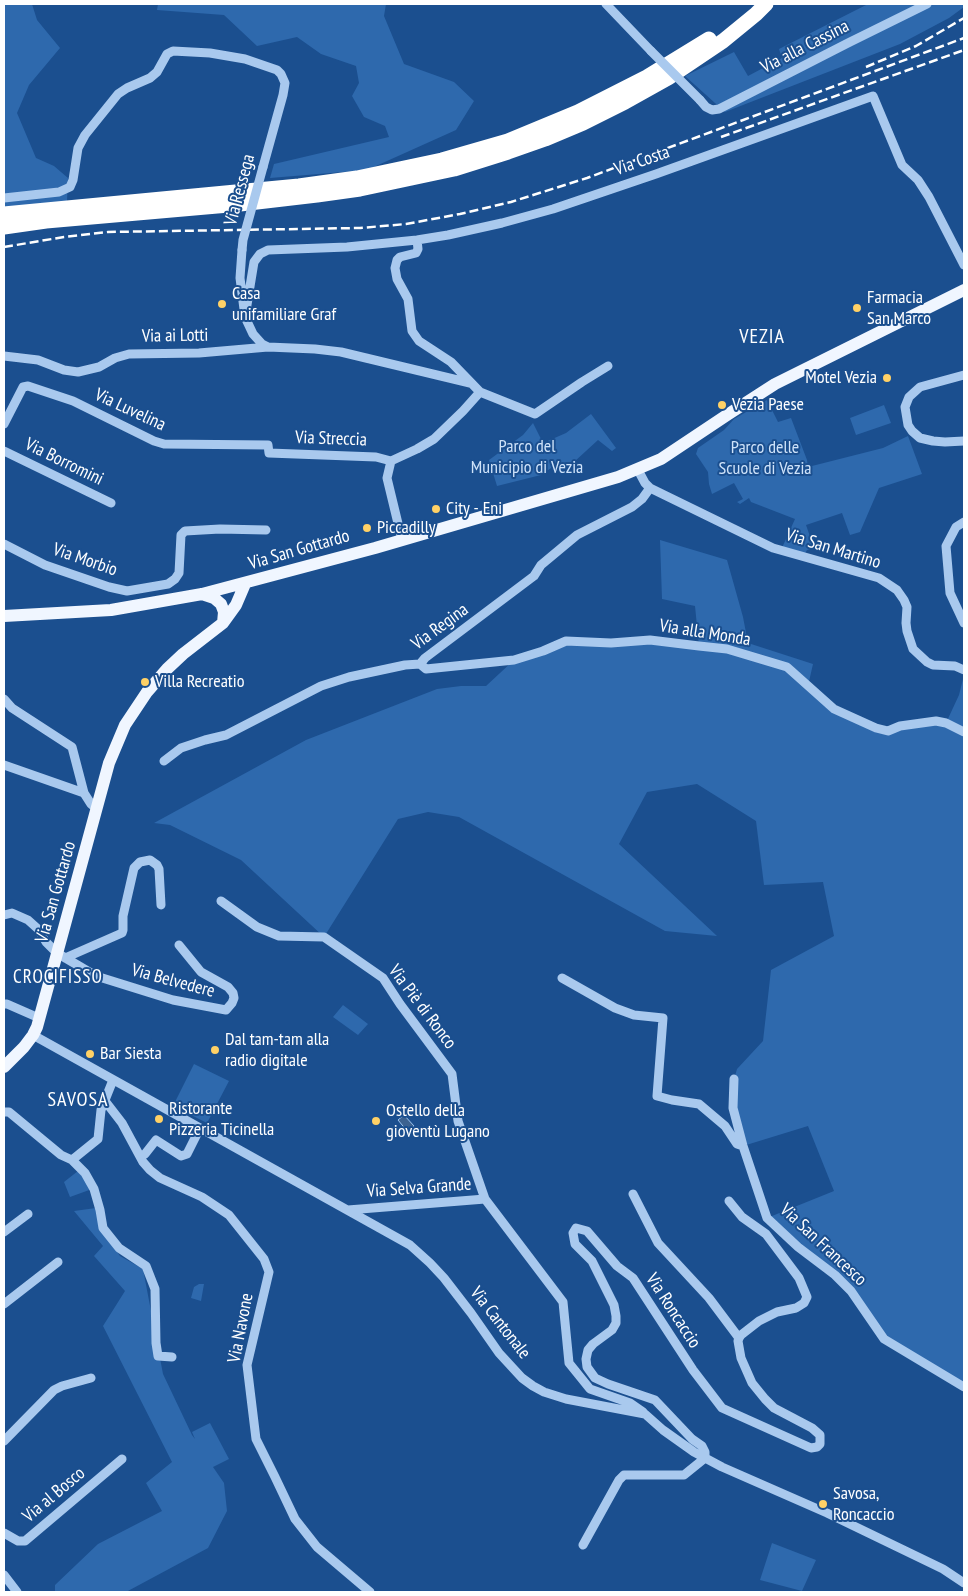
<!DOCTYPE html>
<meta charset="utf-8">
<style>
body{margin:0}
#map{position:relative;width:968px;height:1596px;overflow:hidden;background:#1b4f8f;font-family:"PT Sans Narrow",sans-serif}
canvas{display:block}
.frame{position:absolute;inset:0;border:5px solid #fff;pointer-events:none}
</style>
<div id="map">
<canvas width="968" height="1596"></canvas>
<div class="frame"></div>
</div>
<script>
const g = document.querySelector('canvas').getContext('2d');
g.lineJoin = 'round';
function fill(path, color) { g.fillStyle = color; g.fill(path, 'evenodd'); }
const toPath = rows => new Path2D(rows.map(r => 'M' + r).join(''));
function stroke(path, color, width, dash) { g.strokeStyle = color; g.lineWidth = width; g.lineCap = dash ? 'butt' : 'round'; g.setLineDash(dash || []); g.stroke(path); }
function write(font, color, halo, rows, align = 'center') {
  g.font = font + ' "PT Sans Narrow",sans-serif'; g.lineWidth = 4; g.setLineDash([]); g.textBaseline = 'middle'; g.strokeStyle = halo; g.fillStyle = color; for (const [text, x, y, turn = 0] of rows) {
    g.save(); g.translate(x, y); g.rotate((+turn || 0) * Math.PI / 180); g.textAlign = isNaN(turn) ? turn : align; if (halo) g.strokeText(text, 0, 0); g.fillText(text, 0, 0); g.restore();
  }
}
const green = toPath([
 [4,4,32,4,37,20,60,48,29,85,17,113,36,158,54,166,68,178,67,201,4,210],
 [158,4,386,4,384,16,404,64,454,82,474,101,456,130,367,170,270,178,274,164,389,137,385,126,364,117,352,96,359,83,356,66,321,54,297,37,257,46,224,15,157,10],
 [868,4,964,4,964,7,949,18,900,44,725,112,685,76,734,52,748,76,782,58,779,49],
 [767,400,778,422,791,418,807,460,808,467,883,448,908,436,922,474,879,488,860,532,850,535,842,513,806,525,814,548,807,550,803,557,781,550,795,519,751,502,749,498,740,504,737,502,743,499,734,483,712,494,709,484,708,472,696,454,698,448,724,430,734,419],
 [884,405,891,423,856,435,850,418],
 [591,414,616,448,612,451,598,440,574,462,551,468,541,475,497,486,489,460,523,435,533,423,543,443,566,433],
 [660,540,727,560,743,617,748,643,813,664,808,686,834,709,876,728,946,723,959,695,964,675,964,1387,884,1339,851,1291,767,1218,834,1191,808,1126,743,1146,733,1108,734,1079,737,1069,763,1041,771,970,834,936,823,882,764,885,756,821,697,784,647,792,619,844,717,936,665,931,459,817,428,812,398,819,324,937,241,860,170,825,154,823,306,740,437,689,461,686,486,686,514,660,566,641,650,640,699,646,695,606,662,599],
 [343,1005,368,1024,358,1035,333,1017],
 [194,1064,229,1081,207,1123,173,1106],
 [78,1171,92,1189,70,1197,64,1182],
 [96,1208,102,1228,120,1256,143,1269,163,1374,192,1435,195,1439,192,1432,210,1423,229,1459,213,1467,224,1483,227,1511,208,1548,126,1592,55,1592,55,1585,98,1544,162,1511,146,1483,172,1462,103,1326,125,1291,94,1256,103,1246,74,1211],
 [199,1284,204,1284,201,1301,191,1298,194,1287],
 [772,1543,816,1560,802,1591,760,1580]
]);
const water = toPath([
 [404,1115,414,1126,407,1131,398,1120,404,1115]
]);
const minor = toPath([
 [606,4,651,51],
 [700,100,706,107,712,110,719,109,848,43,927,4],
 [4,198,59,192,70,187,73,180,78,148,85,135,118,94,127,88,150,78,157,72,167,54,173,51,210,53,245,59,277,70,281,74,285,83,283,95,263,167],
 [417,240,418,249,416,253,400,257,397,260,395,268,397,279,408,299,412,331,419,341,451,362,480,392,535,414,582,382,608,366],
 [242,250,240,278,245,317,253,334,262,344,268,347],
 [245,317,254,262,260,254,268,250,347,247,417,240,448,235,502,223,553,209,656,174,873,96,902,165,918,180,929,197,964,265],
 [4,356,38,360,64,370,78,372,99,367,115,358,129,354,199,353,268,347,315,349,341,352,470,383],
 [964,375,920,387,909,397,905,407,908,425,912,431,920,438,933,441,945,442,964,441],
 [4,424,23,387,28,386,73,401,154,441,164,444,268,445,269,453,376,457,391,461],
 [4,451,111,503],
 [638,470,645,483,650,488,773,548,879,578,897,590,904,600,907,607,906,623,907,631,913,649,927,662,933,665,955,666,964,670],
 [964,522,956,527,946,546,950,593,964,623],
 [402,540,387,478,391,461,417,449,434,439,463,411,480,392],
 [4,544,45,565,109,587,127,591,168,584,175,579,179,573,181,535,185,531,220,529,266,530],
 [420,664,426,669,514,660,543,651,566,641,611,643,650,640,699,646,727,649,787,667,834,709,876,728,888,731,900,726,936,721,946,723,964,732],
 [4,699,12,708,72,747,84,793,91,804,97,809],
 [164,761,181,748,205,740,226,735,321,686,349,677,405,665,420,664,425,658,534,576,541,565,577,535,632,507,642,499,650,488],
 [4,765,84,793],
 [221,901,257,927,279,936,324,937,383,978,400,1004,452,1074,458,1121,485,1199],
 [4,915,12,913,28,920,38,929,46,942,57,953,96,976,173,1000,226,1010,232,1003,234,998,233,993,228,987,201,972,179,945],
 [65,958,122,933,123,930,123,916,134,868,140,862,150,860,157,865,159,869,161,905],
 [562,978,615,1008,634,1015,663,1018,657,1096,672,1100,699,1104,725,1126,737,1144,743,1146],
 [4,1004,7,1004,39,1018],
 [33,1035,410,1245,430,1263,444,1278,471,1313,499,1353,522,1378,533,1386,544,1392,566,1399,645,1414,663,1430,694,1452,722,1467,827,1513,943,1569,964,1583],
 [734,1079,733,1108,743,1146,767,1218,798,1247,835,1275,851,1291,884,1339,964,1387],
 [105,1101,122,1123,143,1162,150,1170,160,1178,202,1197,229,1215,264,1259,269,1272,247,1365,256,1439,275,1477,295,1519,317,1547,370,1592],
 [4,1112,9,1112,61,1155,72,1160,85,1173,94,1189,100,1210,103,1228,119,1248,146,1266,155,1289,156,1343,158,1356,172,1357],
 [145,1154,156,1140,181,1156,187,1154,200,1128],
 [72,1160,98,1139,101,1110,113,1080],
 [633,1194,658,1243,709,1298,739,1338],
 [348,1210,485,1199,563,1302,569,1363,590,1389,630,1403,643,1412],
 [4,1232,28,1214],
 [4,1304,58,1262],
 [4,1441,54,1390,62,1386,91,1378],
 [4,1533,18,1541,25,1541,122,1459],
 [583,1545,619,1480,624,1475,684,1475,705,1458,705,1452,702,1446,692,1439,655,1400,608,1384,595,1378,587,1367,586,1359,588,1350,593,1344,612,1330,616,1323,616,1316,614,1305,592,1261,575,1244,573,1233,576,1228,587,1231,617,1266,633,1278,693,1370,722,1408,811,1448,817,1447,820,1444,820,1435,812,1428,774,1408,765,1399,752,1383,741,1358,738,1341,739,1338,741,1335,759,1321,777,1312,796,1308,804,1303,807,1297,799,1278,766,1234,742,1217,729,1201],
 [4,1575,17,1592]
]);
const major = toPath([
 [202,594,214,598,221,604,224,612,223,623],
 [4,616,111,610,202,594,375,548,618,477,661,459,727,415,775,384,964,290],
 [4,1067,24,1047,33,1035,37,1027,109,763,125,725,147,692,167,669,183,654,223,623,236,605,245,584]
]);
const highway = toPath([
 [4,214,299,186,357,178,442,160,508,141,578,112,647,77,709,39],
 [4,227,46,221,240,204,317,195,360,189,454,169,508,152,545,139,583,123,625,102,668,78,723,41,756,14,766,4]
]);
const rail = toPath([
 [866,67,916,46,964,18],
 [721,137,964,50],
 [4,247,64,237,108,232,360,228,406,224,460,214,511,202,587,178,964,38]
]);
const minorBridge = toPath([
 [651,51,700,100],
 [242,250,243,240,263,167]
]);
const markers = [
 [222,304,5,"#ffd166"],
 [857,308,5,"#ffd166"],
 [887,378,5,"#ffd166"],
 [722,405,5,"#ffd166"],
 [436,509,5,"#ffd166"],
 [367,528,5,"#ffd166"],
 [145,682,5,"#ffd166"],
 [215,1050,5,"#ffd166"],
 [90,1054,5,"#ffd166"],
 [159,1119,5,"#ffd166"],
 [376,1121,5,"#ffd166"],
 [823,1504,5,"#ffd166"]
];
const streetNames = [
 ["Via alla Cassina",805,47,-27],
 ["Via Costa",642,161,-19],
 ["Via Ressega",240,190,-75],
 ["Via ai Lotti",175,336,-1],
 ["Via Luvelina",130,410,25],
 ["Via Streccia",331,439,2],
 ["Via Borromini",64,462,26],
 ["Via San Martino",833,549,17],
 ["Via San Gottardo",299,550,-16],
 ["Via Morbio",85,560,19],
 ["Via Regina",440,627,-36],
 ["Via alla Monda",705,633,9],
 ["Via San Gottardo",56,892,-74],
 ["Via Belvedere",173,981,15],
 ["Via Piè di Ronco",422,1007,53],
 ["Via Selva Grande",419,1188,-4],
 ["Via San Francesco",823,1245,43],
 ["Via Roncaccio",673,1311,57],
 ["Via Cantonale",500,1323,52],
 ["Via Navone",241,1328,-79],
 ["Via al Bosco",54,1495,-40]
];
const poiNames = [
 ["Casa",232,294],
 ["unifamiliare Graf",232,315],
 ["Farmacia",867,298],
 ["San Marco",867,319],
 ["Motel Vezia",877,378,"right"],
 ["Vezia Paese",732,405],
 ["City - Eni",446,509],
 ["Piccadilly",377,528],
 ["Villa Recreatio",155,682],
 ["Dal tam-tam alla",225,1040],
 ["radio digitale",225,1061],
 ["Bar Siesta",100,1054],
 ["Ristorante",169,1109],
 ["Pizzeria Ticinella",169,1130],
 ["Ostello della",386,1111],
 ["gioventù Lugano",386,1132],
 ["Savosa,",833,1494],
 ["Roncaccio",833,1515]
];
const parkNames = [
 ["Parco del",527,447],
 ["Municipio di Vezia",527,468],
 ["Parco delle",765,448],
 ["Scuole di Vezia",765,469]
];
const neighbourhoodNames = [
 ["CROCIFISSO",58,978]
];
const quarterNames = [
 ["VEZIA",762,337],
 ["SAVOSA",78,1100]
];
fill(green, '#2e69ad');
fill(water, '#3c6290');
stroke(water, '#9cc4f0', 1);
stroke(minor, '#a9c9ee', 9);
stroke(major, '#f0f6ff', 12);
stroke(highway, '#fff', 15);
stroke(rail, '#fff', 2.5, [9, 4]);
stroke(minorBridge, '#a9c9ee', 9);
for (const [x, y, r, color] of markers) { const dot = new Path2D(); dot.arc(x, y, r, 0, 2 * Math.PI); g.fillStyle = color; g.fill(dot); stroke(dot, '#1b4f8f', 2); }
write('18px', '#fff', '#1b4f8f', streetNames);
write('18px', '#fff', '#1b4f8f', poiNames, 'left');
write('18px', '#cfe3fa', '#1b4f8f', parkNames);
g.letterSpacing = '1px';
write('19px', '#fff', '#1b4f8f', neighbourhoodNames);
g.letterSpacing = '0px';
g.letterSpacing = '1px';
write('20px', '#fff', '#1b4f8f', quarterNames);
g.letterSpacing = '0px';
</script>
